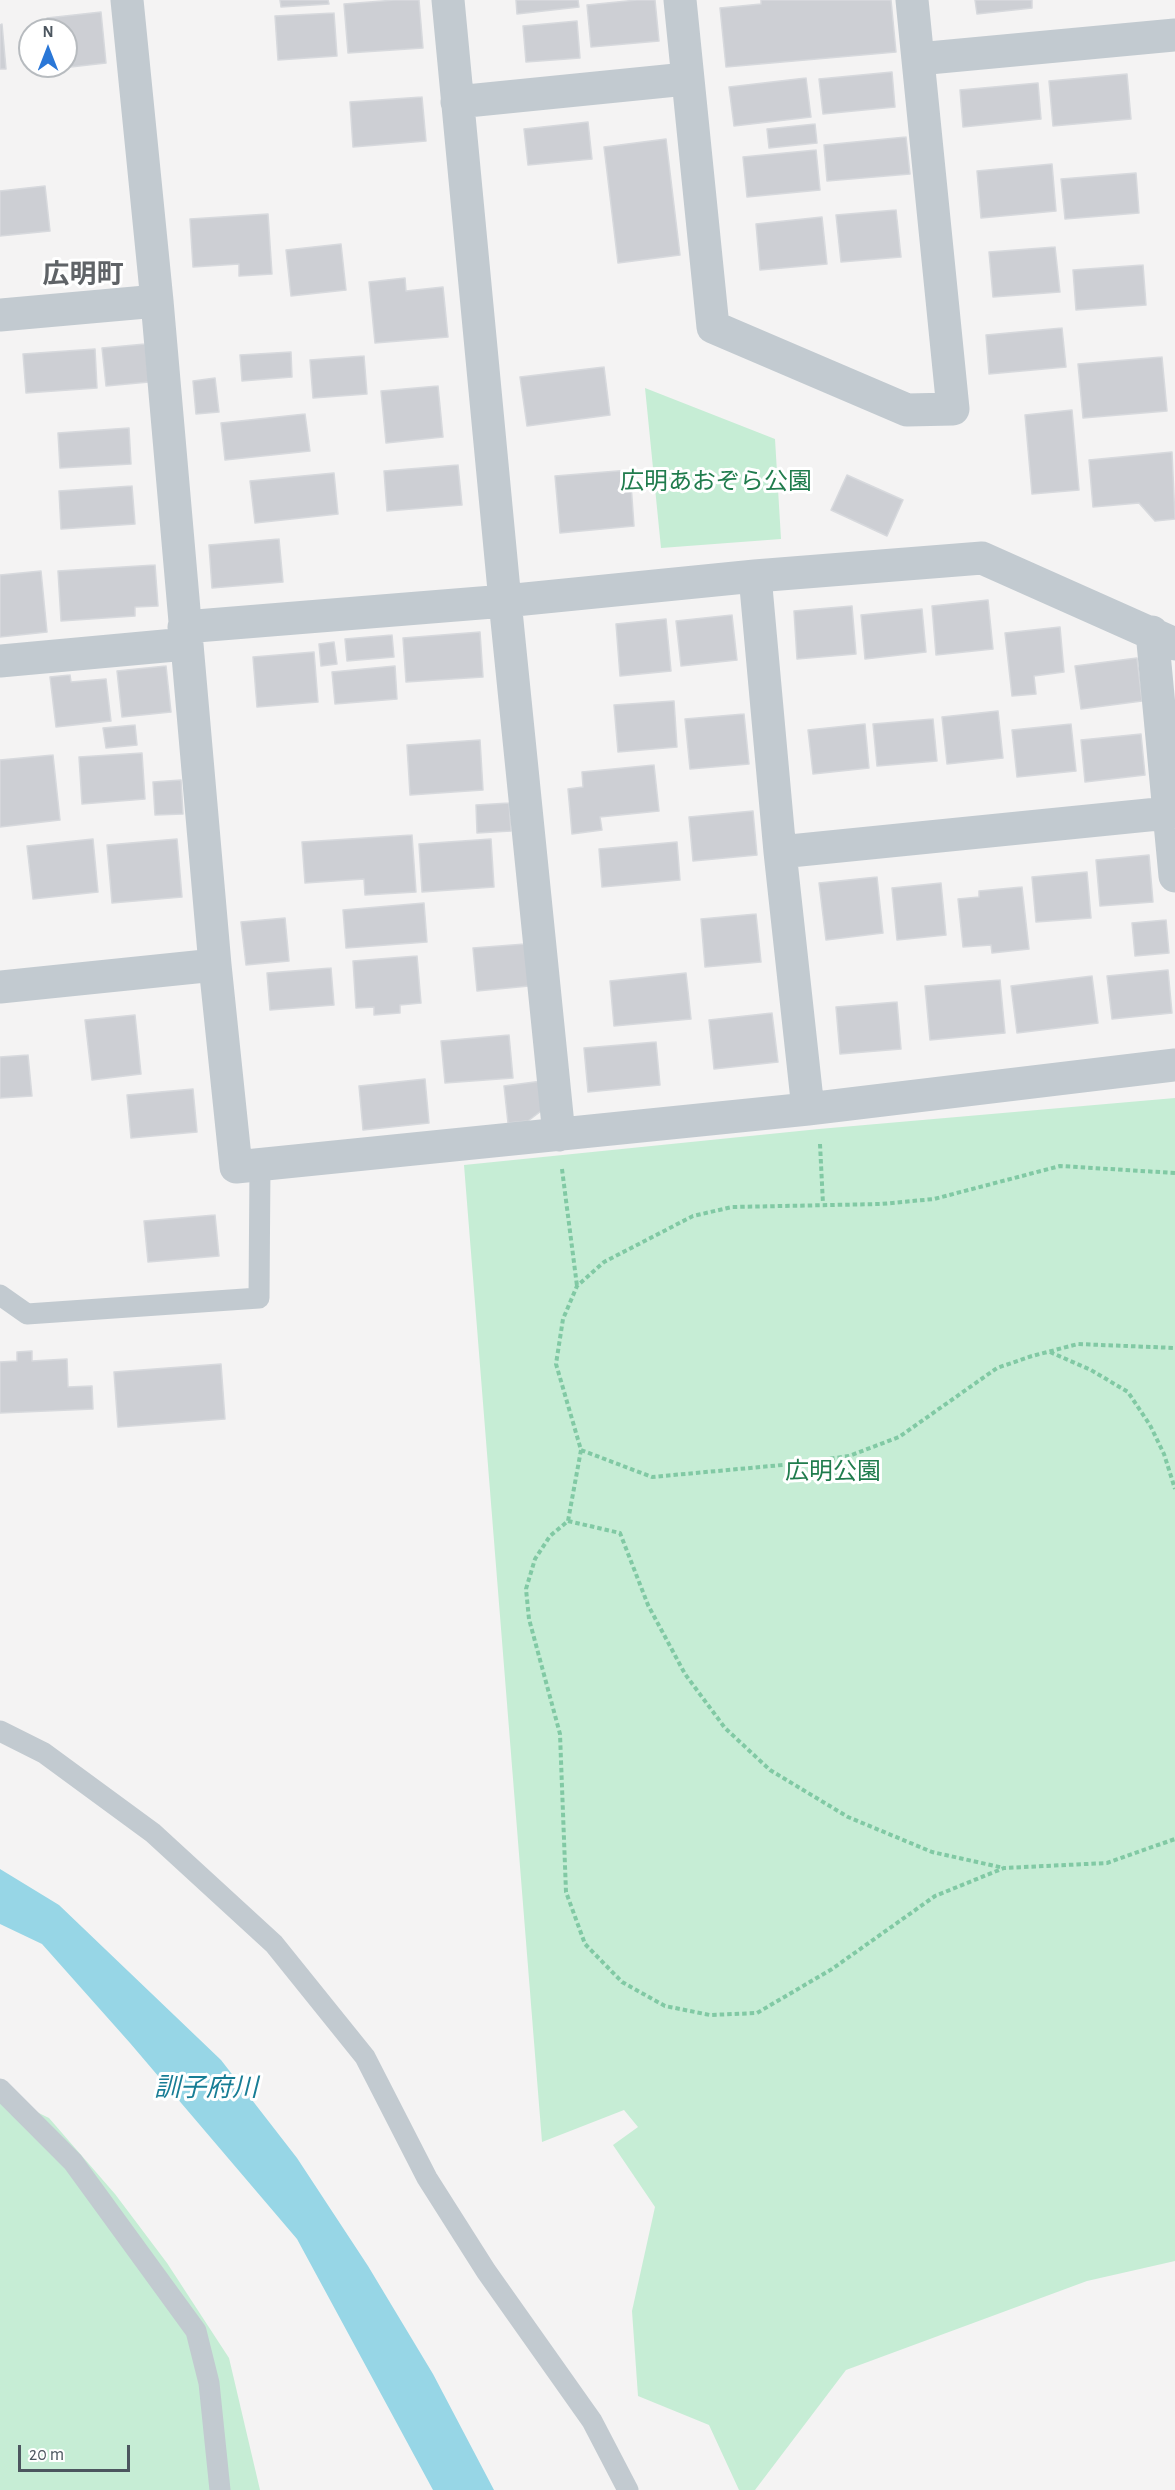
<!DOCTYPE html>
<meta charset="utf-8">
<style>
body{margin:0}
#map{position:relative;width:1175px;height:2490px;overflow:hidden;background:#f4f3f3;font-family:"Alegreya Sans",sans-serif}
canvas{display:block}
.north{position:absolute;left:18px;top:18px;width:60px;height:60px;box-sizing:border-box;background:#fff;border:2px solid #b7bbbf;border-radius:50%;rotate:0deg;font-size:16px;font-weight:700;line-height:24px;text-align:center;color:#4c565f}
.north::after{content:'';display:block;margin:auto;width:21px;height:27px;background:#2a77d7;clip-path:polygon(50% 0,100% 100%,50% 72%,0 100%)}
.scale{position:absolute;left:18px;top:2445px;width:112px;height:27px;box-sizing:border-box;border:3px solid #4c565f;border-top:0;padding-left:8px;font-size:18px;line-height:21px;white-space:nowrap;color:#4c565f;-webkit-text-stroke:4px #fff;paint-order:stroke}
</style>
<div id="map">
<canvas width="1175" height="2490"></canvas>
<div class="north">N</div>
<div class="scale">20 m</div>
</div>
<script>
const g = document.querySelector('canvas').getContext('2d');
g.lineJoin = 'round';
function fill(path, color) { g.fillStyle = color; g.fill(path, 'evenodd'); }
const toPath = rows => new Path2D(rows.map(r => 'M' + r).join(''));
function stroke(path, color, width, dash) { g.strokeStyle = color; g.lineWidth = width; g.lineCap = dash ? 'butt' : 'round'; g.setLineDash(dash || []); g.stroke(path); }
function write(font, color, halo, rows, align = 'center') {
  g.font = font + ' "Alegreya Sans","Noto Sans JP",sans-serif'; g.lineWidth = 6; g.setLineDash([]); g.textBaseline = 'middle'; g.strokeStyle = halo; g.fillStyle = color; for (const [text, x, y, turn = 0] of rows) {
    g.save(); g.translate(x, y); g.rotate((+turn || 0) * Math.PI / 180); g.textAlign = isNaN(turn) ? turn : align; if (halo) g.strokeText(text, 0, 0); g.fillText(text, 0, 0); g.restore();
  }
}
const green = toPath([
 [645,388,775,439,781,539,661,548],
 [1175,1098,1175,2261,1087,2281,846,2370,755,2490,739,2490,709,2425,638,2396,632,2311,655,2207,613,2145,638,2127,624,2110,542,2142,464,1165,819,1129],
 [0,2094,49,2118,115,2194,167,2263,229,2358,260,2490,0,2490]
]);
const water = toPath([
 [0,1869,59,1905,221,2060,297,2158,368,2266,433,2374,494,2490,433,2490,297,2239,130,2043,42,1944,0,1924]
]);
const building = toPath([
 [280,0,328,0,329,4,281,7,280,0],
 [395,0,419,0,423,48,348,53,344,4,395,0],
 [516,0,578,0,579,7,517,14,516,0],
 [637,0,655,0,659,41,591,47,587,5,637,0],
 [761,0,891,0,896,52,726,67,720,8,761,4,761,0],
 [975,0,1032,0,1032,8,977,14,975,0],
 [101,12,106,63,53,69,52,66,66,66,66,30,48,30,47,18,101,12],
 [334,13,337,56,278,60,275,16,334,13],
 [577,21,580,58,526,62,523,26,577,21],
 [2,24,6,69,0,69,0,25,2,24],
 [892,72,895,107,823,114,819,79,892,72],
 [1127,74,1131,119,1053,126,1049,81,1127,74],
 [806,78,811,117,734,126,729,87,806,78],
 [1038,83,1041,119,963,127,960,90,1038,83],
 [422,97,426,141,353,147,350,102,422,97],
 [588,122,592,159,528,165,524,129,588,122],
 [815,124,817,143,769,148,767,129,815,124],
 [906,137,910,174,827,181,824,145,906,137],
 [666,139,680,255,618,263,604,147,666,139],
 [816,150,820,190,747,197,743,157,816,150],
 [1052,164,1056,211,981,218,977,171,1052,164],
 [1136,173,1139,213,1065,219,1061,179,1136,173],
 [45,186,50,231,0,236,0,191,45,186],
 [896,210,901,257,841,262,836,215,896,210],
 [268,214,272,274,239,276,239,264,193,267,190,219,268,214],
 [822,217,827,264,760,270,756,224,822,217],
 [341,244,346,290,291,296,286,250,341,244],
 [1055,247,1060,292,993,297,989,252,1055,247],
 [1143,265,1146,305,1076,310,1073,270,1143,265],
 [405,278,406,291,443,287,448,337,375,343,369,282,405,278],
 [1062,328,1066,367,989,374,986,335,1062,328],
 [145,344,149,382,106,386,102,348,145,344],
 [95,349,97,388,26,393,23,354,95,349],
 [291,352,292,377,242,381,240,355,291,352],
 [364,356,367,394,313,398,310,360,364,356],
 [1162,357,1167,411,1083,418,1078,364,1162,357],
 [604,367,610,415,527,426,520,377,604,367],
 [215,378,219,412,196,414,193,381,215,378],
 [438,386,443,437,386,443,381,391,438,386],
 [1072,410,1079,490,1032,494,1025,415,1072,410],
 [305,414,310,451,225,460,221,423,305,414],
 [129,428,131,464,60,468,58,433,129,428],
 [1172,452,1175,519,1155,521,1139,503,1093,507,1089,460,1172,452],
 [458,465,462,505,387,511,384,471,458,465],
 [630,470,634,526,560,533,555,476,630,470],
 [334,473,338,514,255,523,250,481,334,473],
 [847,475,903,500,887,536,831,510,847,475],
 [132,486,135,524,61,529,59,491,132,486],
 [279,539,283,582,212,588,209,545,279,539],
 [155,565,158,606,135,607,135,616,61,621,58,571,155,565],
 [41,571,47,632,0,637,0,575,41,571],
 [988,600,993,649,936,655,932,606,988,600],
 [852,606,856,654,797,659,794,611,852,606],
 [922,609,926,652,865,659,861,615,922,609],
 [732,615,737,660,681,666,676,621,732,615],
 [666,619,671,671,620,676,616,624,666,619],
 [1060,627,1064,672,1034,676,1036,694,1012,696,1005,633,1060,627],
 [480,632,483,677,406,682,403,638,480,632],
 [392,635,394,657,347,661,345,639,392,635],
 [334,642,337,664,321,666,319,644,334,642],
 [314,652,318,702,257,707,253,657,314,652],
 [1137,658,1142,701,1081,709,1075,666,1137,658],
 [166,666,171,712,122,717,117,671,166,666],
 [395,666,397,699,335,704,332,672,395,666],
 [70,675,71,682,106,679,111,721,56,727,50,677,70,675],
 [674,701,677,747,618,752,614,705,674,701],
 [998,711,1003,758,947,764,942,717,998,711],
 [744,714,749,764,690,769,685,719,744,714],
 [933,719,937,761,877,766,873,724,933,719],
 [865,724,869,768,813,774,808,730,865,724],
 [1071,724,1076,771,1017,777,1012,730,1071,724],
 [135,725,137,745,106,748,103,728,135,725],
 [1141,734,1145,775,1085,782,1081,740,1141,734],
 [480,740,483,790,410,795,407,745,480,740],
 [142,753,145,799,82,804,79,757,142,753],
 [53,755,60,820,0,827,0,760,53,755],
 [654,765,659,811,600,817,602,830,572,834,568,789,583,787,582,772,654,765],
 [181,780,183,814,155,815,153,782,181,780],
 [509,803,511,831,477,833,476,805,509,803],
 [753,811,757,855,693,861,689,817,753,811],
 [412,835,416,892,365,895,364,879,305,883,302,842,412,835],
 [93,839,98,892,33,899,27,846,93,839],
 [177,839,182,897,112,903,107,845,177,839],
 [491,839,494,887,422,892,419,844,491,839],
 [677,842,680,880,602,887,599,849,677,842],
 [1149,855,1153,902,1100,906,1096,860,1149,855],
 [1087,872,1091,918,1036,922,1032,877,1087,872],
 [877,877,883,933,826,940,819,883,877,877],
 [941,883,946,935,897,940,892,888,941,883],
 [1022,887,1029,949,992,953,991,945,963,947,958,899,979,897,979,891,1022,887],
 [424,903,427,942,346,948,343,910,424,903],
 [756,914,761,962,705,967,701,919,756,914],
 [285,918,289,961,246,965,241,922,285,918],
 [1166,920,1169,953,1135,956,1132,923,1166,920],
 [525,944,529,986,477,991,473,948,525,944],
 [417,956,421,1003,400,1005,400,1013,374,1015,374,1007,356,1008,353,961,417,956],
 [331,968,334,1005,270,1010,267,973,331,968],
 [1168,970,1172,1013,1112,1019,1107,976,1168,970],
 [686,973,691,1019,614,1026,610,981,686,973],
 [1092,976,1098,1023,1017,1033,1011,986,1092,976],
 [1000,980,1005,1033,930,1040,925,986,1000,980],
 [897,1002,901,1049,840,1054,836,1007,897,1002],
 [772,1013,778,1062,714,1069,709,1020,772,1013],
 [135,1015,141,1074,92,1080,85,1020,135,1015],
 [509,1035,513,1078,445,1083,441,1041,509,1035],
 [656,1042,660,1085,588,1092,584,1048,656,1042],
 [28,1055,32,1096,0,1098,0,1057,28,1055],
 [425,1079,429,1123,363,1130,359,1086,425,1079],
 [542,1081,545,1108,528,1121,508,1123,504,1086,542,1081],
 [193,1089,197,1132,131,1138,127,1095,193,1089],
 [215,1215,219,1256,148,1262,144,1221,215,1215],
 [32,1351,32,1361,67,1359,68,1387,92,1386,93,1409,0,1413,0,1362,17,1361,17,1352,32,1351],
 [221,1364,225,1419,118,1427,114,1372,221,1364]
]);
const path = toPath([
 [820,1144,823,1204],
 [562,1169,577,1286],
 [1175,1173,1060,1166,934,1199,881,1204,732,1207,693,1216,604,1262,577,1286,563,1319,556,1364,581,1450,568,1521,550,1536,535,1559,526,1589,529,1619,560,1734,566,1892,585,1944,622,1982,665,2006,710,2015,757,2013,832,1969,935,1896,1004,1868,1107,1863,1175,1839],
 [1050,1352,1091,1370,1128,1392,1150,1425,1164,1454,1175,1489],
 [581,1450,652,1477,793,1464,849,1456,899,1437,997,1368,1032,1356,1078,1344,1175,1348],
 [568,1521,620,1533,648,1605,685,1674,725,1728,770,1770,848,1817,932,1852,1004,1868]
]);
const service = toPath([
 [0,1295,27,1314,259,1298,260,1165],
 [0,1731,44,1753,153,1833,274,1944,365,2057,427,2178,486,2271,592,2421,628,2490],
 [0,2089,73,2162,196,2331,209,2383,220,2490]
]);
const minor = toPath([
 [127,0,157,301,215,965,236,1167,808,1109,1175,1065],
 [448,0,505,601,559,1135],
 [680,0,713,327,907,410,953,409,912,0],
 [918,59,1175,35],
 [457,102,686,79],
 [0,315,157,301],
 [755,576,780,852,808,1109],
 [184,627,505,601,755,576,982,558,1175,644],
 [1152,632,1175,876],
 [0,661,186,644],
 [780,852,1168,813],
 [0,987,215,965]
]);
const parkNames = [
 ["広明あおぞら公園",716,482],
 ["広明公園",833,1472]
];
const waterNames = [
 ["訓子府川",206,2088]
];
const quarterNames = [
 ["広明町",83,275]
];
fill(green, '#c6edd5');
fill(water, '#97d6e6');
fill(building, '#cdcfd4');
stroke(building, '#d7d9dd', 1.5);
stroke(path, '#81c9a4', 4, [4.5, 3]);
stroke(service, '#c2cad0', 21);
stroke(minor, '#c2cad0', 33);
write('24px', '#207c4d', '#fff', parkNames);
write('italic 26px', '#187d95', '#fff', waterNames);
write('bold 27px', '#5f6367', '#fff', quarterNames);
</script>
